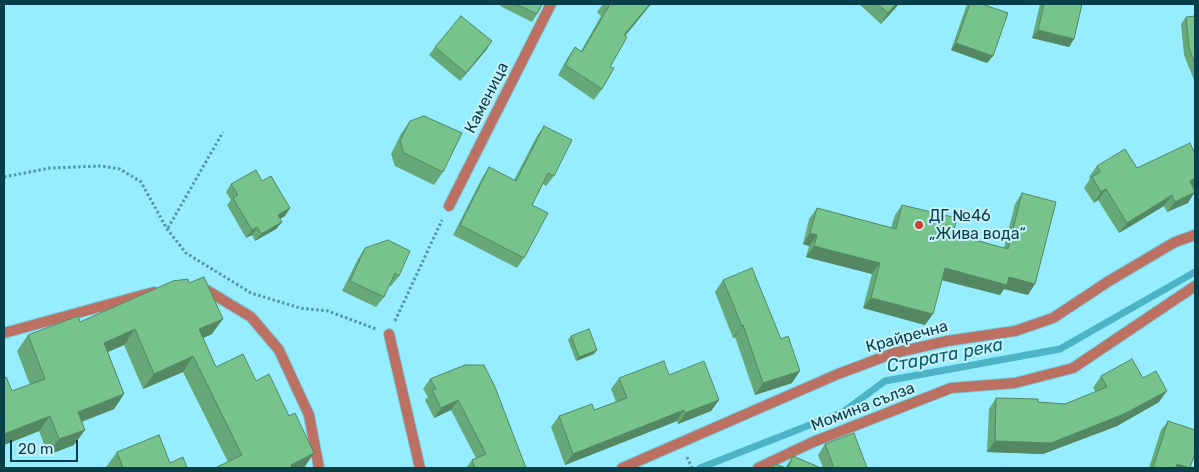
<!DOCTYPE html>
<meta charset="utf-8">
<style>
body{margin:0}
#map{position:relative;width:1199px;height:472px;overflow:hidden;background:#95edff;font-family:Rubik,sans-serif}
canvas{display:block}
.frame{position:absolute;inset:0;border:5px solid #083f48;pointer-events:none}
.scale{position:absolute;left:10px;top:440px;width:68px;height:22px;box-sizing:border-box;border:2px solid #083f48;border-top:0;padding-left:6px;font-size:15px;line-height:18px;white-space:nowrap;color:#083f48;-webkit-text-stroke:4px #c9f2fb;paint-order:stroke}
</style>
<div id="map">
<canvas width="1199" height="472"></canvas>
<div class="frame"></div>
<div class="scale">20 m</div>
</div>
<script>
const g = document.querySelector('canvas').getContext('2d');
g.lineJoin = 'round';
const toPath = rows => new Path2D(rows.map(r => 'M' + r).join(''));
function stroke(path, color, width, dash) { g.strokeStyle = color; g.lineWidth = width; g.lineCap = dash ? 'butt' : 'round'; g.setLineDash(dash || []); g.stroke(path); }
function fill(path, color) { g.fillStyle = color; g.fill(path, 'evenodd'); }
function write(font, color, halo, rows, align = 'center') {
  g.font = font + ' Rubik,sans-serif'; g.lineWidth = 4; g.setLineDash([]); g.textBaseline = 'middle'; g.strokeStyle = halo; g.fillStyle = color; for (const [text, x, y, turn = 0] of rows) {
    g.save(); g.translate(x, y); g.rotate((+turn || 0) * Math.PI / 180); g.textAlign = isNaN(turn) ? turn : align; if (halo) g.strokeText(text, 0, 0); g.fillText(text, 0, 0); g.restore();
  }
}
const stream = toPath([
 [700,468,843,412,885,381,1060,349,1195,272]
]);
const path = toPath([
 [4,177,50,168,101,166,120,169,141,182,167,229,186,253,251,293,300,308,328,311,376,329],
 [168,228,223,132],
 [395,321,442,220],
 [687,457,692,468]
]);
const minor = toPath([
 [449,206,551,4],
 [200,286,251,317,279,350,309,415,319,468],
 [4,333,154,292],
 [389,334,420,468],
 [622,468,838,374,894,353,947,341,1015,331,1053,318,1109,281,1175,242,1195,235],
 [758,468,813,442,951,388,1015,383,1073,368,1195,286]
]);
const wall = toPath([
 [502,4,542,4,537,14,532,22,500,6],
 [603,4,651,4,625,36,610,67,602,89,594,100,558,75,568,57,575,47,581,51,601,16,597,12],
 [859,4,899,4,881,24],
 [968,4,982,4,993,56,987,63,951,50,966,7],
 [1040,4,1082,4,1074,39,1069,47,1032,38],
 [1195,16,1195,79,1194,80,1184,55,1181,24,1186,17],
 [435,47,487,49,460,81,429,55],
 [410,121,443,172,434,185,395,166,391,154,401,134],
 [544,126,554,176,546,186,543,184,532,205,524,258,517,268,453,235,482,178,489,167,514,180,537,136],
 [1097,166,1137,168,1195,186,1193,187,1188,203,1167,212,1164,206,1119,233,1098,200,1094,203,1084,188,1090,179,1089,177],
 [262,181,290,208,285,216,280,219,282,222,276,229,255,241,252,235,246,238,227,205,231,200,226,192,231,184],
 [1022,193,1028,295,1004,289,1000,295,942,280,925,325,863,308,872,274,806,257,809,246,803,244,809,219,817,208,891,228,895,215,902,205,953,234,1004,248,1015,204],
 [365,248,399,276,391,286,389,285,384,297,376,307,342,291,358,259],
 [723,280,792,383,755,395,735,337,733,338,715,292],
 [80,322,212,334,203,338,216,367,256,381,304,468,228,462,183,372,143,389,124,345,108,352,124,394,114,409,82,422,74,445,48,455,39,431,4,445,4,378,12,391,30,385,17,351,28,335],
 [571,336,594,354,576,361,568,340],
 [465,365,526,468,466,468,472,460,476,458,451,410,434,418,425,400,428,397,423,389,430,379],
 [669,375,719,400,711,411,678,424,677,421,565,465,551,427,559,416,594,410,616,402,611,389,619,378],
 [1101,376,1143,378,1159,402,1117,426,1043,454,987,452,989,409,996,398,1038,402,1065,404,1096,392,1093,388],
 [1168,421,1190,468,1149,468,1161,430],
 [825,444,867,468,823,468,818,455],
 [117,452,170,463,187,468,106,468,106,467],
 [793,456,821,468,772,468,775,464,785,468]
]);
const shadedWall = toPath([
 [650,4,651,4,617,46,624,35],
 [896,4,899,4,881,24,888,13],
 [1038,30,1074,39,1069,47,1032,38],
 [492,41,487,49,460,81,466,73],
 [956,43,993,56,987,63,951,50],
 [1195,178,1195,186,1183,192,1190,181],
 [1106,189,1098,200,1094,203,1101,192],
 [1195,192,1188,203,1167,212,1175,202],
 [1172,195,1164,206,1119,233,1127,223],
 [290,208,285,216,272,223,278,215],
 [282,222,276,229,255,241,261,234],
 [257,227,252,235,246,238,252,230],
 [810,233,817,235,809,246,803,244],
 [814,246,880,263,872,274,806,257],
 [945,268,1009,277,1035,284,1028,295,1004,289,1000,295,937,279],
 [871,298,933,314,925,325,863,308],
 [223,319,212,334,189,344,199,329],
 [743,325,735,337,733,338,742,326],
 [135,329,124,345,93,358,104,343],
 [597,350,594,354,576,361,579,357],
 [193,356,183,372,143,389,154,374],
 [800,371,792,383,755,395,763,383],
 [1167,391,1159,402,1117,426,1043,454,987,452,995,441],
 [124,394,114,409,67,427,78,412],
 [458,400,451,410,434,418,441,408],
 [719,400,711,411,678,424,685,413],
 [684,410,677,421,565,465,573,454],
 [50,416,39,431,4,445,4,434],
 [85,430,74,445,48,455,59,439],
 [314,453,304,468,288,468,291,465],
 [1177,464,1190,468,1174,468]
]);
const building = toPath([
 [516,4,542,4,537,14,516,4],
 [606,4,650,4,624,35,627,37,610,67,614,68,602,89,565,65,575,47,582,52,609,6,606,4],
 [878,4,896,4,888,13,878,4],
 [970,4,982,4,1008,13,993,56,956,43,970,4],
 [1044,4,1082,4,1074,39,1038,30,1044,4],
 [461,16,492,41,466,73,435,47,461,16],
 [1195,16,1195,64,1189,48,1186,17,1195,16],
 [424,116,462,133,443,172,404,153,400,141,410,121,424,116],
 [544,126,572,140,554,176,548,173,532,205,548,213,524,258,460,225,489,167,516,181,544,126],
 [1190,143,1195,154,1195,178,1190,181,1195,192,1175,202,1172,195,1127,223,1106,189,1101,192,1092,177,1100,172,1097,166,1125,149,1137,168,1190,143],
 [256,170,262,181,271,176,290,208,278,215,282,222,261,234,257,227,252,230,233,198,238,195,231,184,256,170],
 [1022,193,1056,202,1035,284,1009,277,1007,285,945,268,933,314,871,298,880,263,814,246,817,235,810,233,817,208,896,229,902,205,957,218,953,234,1008,249,1022,193],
 [388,240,410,251,399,276,395,273,384,297,350,281,365,248,388,240],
 [752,268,781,339,788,336,800,371,763,383,743,325,742,326,723,280,752,268],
 [204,277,223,319,199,329,216,367,243,354,256,381,269,374,289,416,295,413,314,453,291,465,292,468,215,468,242,455,193,356,154,374,135,329,104,343,124,394,78,412,85,430,59,439,50,416,4,434,4,378,6,377,12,391,45,379,28,335,78,316,80,322,173,281,188,279,189,283,204,277],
 [589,329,597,350,579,357,571,336,589,329],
 [1132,359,1143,378,1156,371,1167,391,1124,414,1051,443,995,441,996,398,1038,399,1038,402,1065,404,1107,387,1101,376,1132,359],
 [664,361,669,375,704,361,719,400,685,413,684,410,573,454,559,416,592,404,594,410,627,398,619,378,664,361],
 [465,365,484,365,495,387,526,468,475,468,472,460,486,454,458,400,441,408,432,390,436,389,430,379,465,365],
 [1168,421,1195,430,1195,453,1190,468,1177,464,1176,468,1153,468,1168,421],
 [854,433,867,468,834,468,825,444,854,433],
 [159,435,170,463,183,457,187,468,123,468,117,452,159,435],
 [793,456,821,468,788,468,793,456],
 [775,464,786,468,773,468,775,464]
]);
const markers = [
 [919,225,5,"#ce422c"]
];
const streetNames = [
 ["Каменица",487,98,-63],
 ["Крайречна",907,337,-15],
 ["Момина сълза",863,407,-21]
];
const poiNames = [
 ["ДГ №46",929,216],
 ["„Жива вода“",929,234]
];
const waterNames = [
 ["Старата река",945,356,-11]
];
stroke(stream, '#4db3c6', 7);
stroke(minor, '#79cada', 12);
stroke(path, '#5098a5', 3, [2.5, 2.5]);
stroke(minor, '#bc7061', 10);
fill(wall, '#66a878');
fill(shadedWall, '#538862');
fill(building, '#77c38c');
stroke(building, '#538862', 1);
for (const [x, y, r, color] of markers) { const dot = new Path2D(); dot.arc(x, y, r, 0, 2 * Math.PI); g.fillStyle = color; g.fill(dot); stroke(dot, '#c9f2fb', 2); }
write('16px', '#083f48', '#c9f2fb', streetNames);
write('16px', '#083f48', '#c9f2fb', poiNames, 'left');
write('italic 18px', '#08616f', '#c9f2fb', waterNames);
</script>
